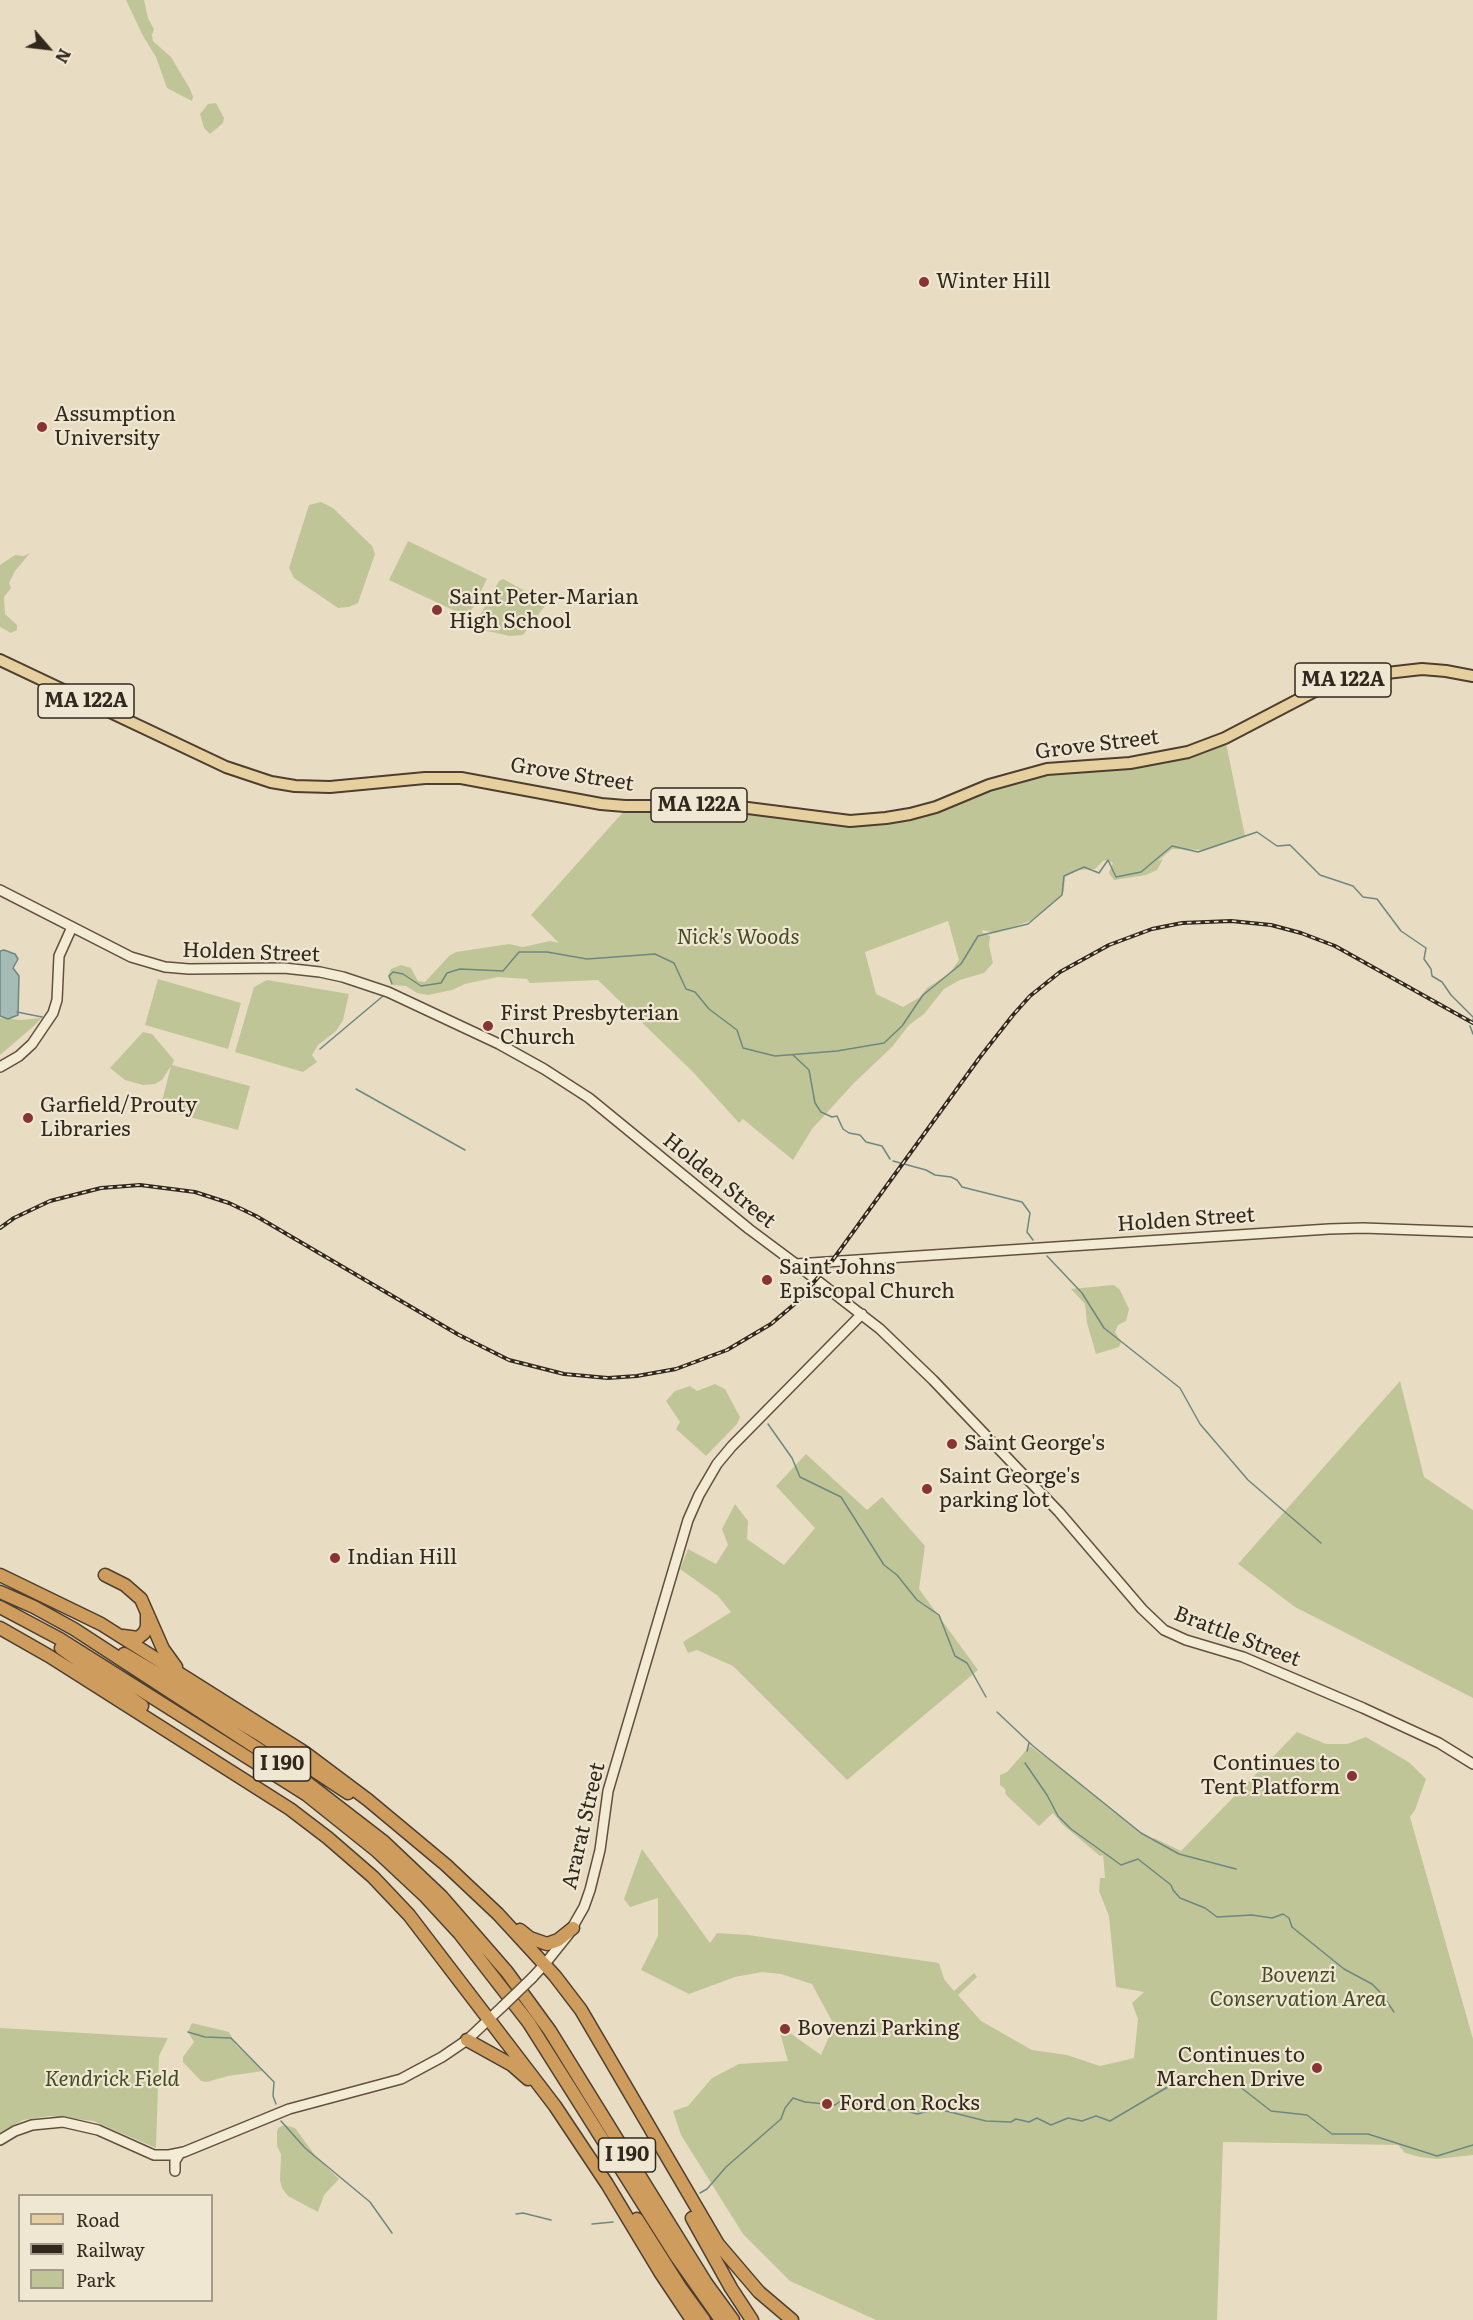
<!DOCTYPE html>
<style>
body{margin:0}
#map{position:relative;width:1473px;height:2320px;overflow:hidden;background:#e8ddc3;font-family:Literata,serif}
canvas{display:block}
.legend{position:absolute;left:18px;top:2194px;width:195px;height:108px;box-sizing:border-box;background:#f0e7d2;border:2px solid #a49b8a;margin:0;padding:8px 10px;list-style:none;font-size:18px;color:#32281e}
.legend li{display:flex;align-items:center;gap:12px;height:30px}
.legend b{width:30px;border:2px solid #a49b8a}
.north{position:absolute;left:18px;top:18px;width:60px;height:60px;-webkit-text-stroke:4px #f0e7d2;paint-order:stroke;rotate:118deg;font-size:16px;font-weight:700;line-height:24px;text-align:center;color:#32281e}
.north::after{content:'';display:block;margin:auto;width:21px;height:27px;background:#32281e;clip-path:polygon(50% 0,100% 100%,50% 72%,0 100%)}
</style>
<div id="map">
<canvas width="1473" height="2320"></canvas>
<ul class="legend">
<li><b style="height:8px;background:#e7d09f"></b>Road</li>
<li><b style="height:8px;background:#32281e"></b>Railway</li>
<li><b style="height:16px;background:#c0c598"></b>Park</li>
</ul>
<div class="north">N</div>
</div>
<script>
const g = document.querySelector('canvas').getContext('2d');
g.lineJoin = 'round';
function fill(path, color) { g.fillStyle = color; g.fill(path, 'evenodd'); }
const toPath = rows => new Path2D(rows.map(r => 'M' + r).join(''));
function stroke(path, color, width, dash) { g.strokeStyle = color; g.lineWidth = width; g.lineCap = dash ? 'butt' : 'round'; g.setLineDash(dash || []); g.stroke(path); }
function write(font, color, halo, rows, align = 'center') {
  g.font = font + ' Literata,serif'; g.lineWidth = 4.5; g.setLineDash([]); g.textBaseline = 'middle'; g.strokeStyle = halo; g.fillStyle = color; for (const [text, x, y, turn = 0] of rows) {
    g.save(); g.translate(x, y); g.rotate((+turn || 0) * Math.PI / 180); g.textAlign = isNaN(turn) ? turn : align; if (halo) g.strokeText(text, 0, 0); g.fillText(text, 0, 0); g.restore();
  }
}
const green = toPath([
 [126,0,144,0,148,18,154,29,152,35,153,41,171,57,190,89,193,97,192,101,167,88,156,57,143,36],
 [216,103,224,118,223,123,210,134,204,128,200,114,208,104],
 [321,502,333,508,372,546,375,554,358,603,349,607,338,608,294,578,289,568,309,505],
 [408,541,487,579,468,617,389,580],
 [30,553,15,571,9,583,11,588,4,597,5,614,17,625,17,630,11,633,0,627,0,565,15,555,24,556],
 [503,579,547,603,523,635,510,636,473,628,499,581],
 [1226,743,1245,836,1204,850,1172,849,1158,861,1163,859,1157,870,1146,875,1114,880,1109,873,1113,863,1107,860,1103,861,1095,869,1076,870,1065,877,1064,891,1061,897,1030,921,995,933,983,930,982,932,990,936,989,945,993,963,984,973,960,980,944,989,924,1014,909,1025,893,1046,854,1083,812,1129,793,1160,743,1119,739,1123,693,1072,598,980,530,983,527,979,498,977,465,984,452,990,428,995,417,993,406,986,393,985,388,976,391,969,401,965,411,968,418,981,425,982,449,956,456,952,509,944,523,947,550,941,559,943,531,915,625,810,681,809,749,812,850,825,1055,773,1160,764,1195,755],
 [948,921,959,960,949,974,927,988,920,997,903,1007,876,994,865,952],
 [158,979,241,1003,228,1049,145,1025],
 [267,980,349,994,343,1020,336,1031,318,1045,312,1055,317,1062,303,1072,235,1052,254,987],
 [42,1015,43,1016,35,1025,0,1055,0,1018,22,1020,40,1018],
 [143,1032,152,1034,174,1060,172,1065,250,1086,238,1130,160,1109,171,1066,162,1080,155,1084,143,1085,125,1080,110,1068],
 [1114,1285,1120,1290,1129,1309,1126,1321,1118,1325,1115,1332,1121,1342,1119,1347,1096,1354,1087,1323,1085,1304,1071,1289],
 [1400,1381,1424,1477,1473,1510,1473,1698,1295,1607,1238,1564],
 [715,1384,725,1389,740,1417,737,1424,706,1456,676,1429,680,1422,666,1401,675,1391,690,1386,697,1391],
 [806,1454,867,1510,882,1497,925,1546,919,1589,978,1670,847,1780,733,1666,697,1650,688,1653,683,1642,731,1612,718,1596,680,1569,688,1549,716,1564,728,1545,722,1529,735,1504,748,1521,747,1539,784,1565,815,1528,776,1486],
 [1297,1732,1326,1744,1347,1744,1366,1737,1410,1763,1426,1779,1415,1810,1410,1817,1473,2039,1473,2155,1437,2159,1420,2157,1405,2153,1398,2145,1223,2142,1217,2320,876,2320,790,2281,743,2234,681,2135,673,2111,688,2106,712,2078,739,2064,788,2061,780,2033,790,2033,821,2055,834,2025,812,1984,781,1974,762,1972,735,1977,689,1994,641,1970,658,1936,658,1898,630,1907,624,1899,642,1849,710,1943,717,1933,748,1935,939,1963,944,1979,954,1991,974,1973,977,1977,958,1995,981,2021,1032,2050,1067,2055,1100,2066,1134,2058,1138,2019,1132,2003,1144,1992,1116,1987,1109,1916,1099,1891,1100,1878,1105,1878,1103,1855,1100,1856,1062,1824,1053,1813,1039,1826,1006,1795,1005,1789,1000,1785,1000,1775,1007,1772,1030,1746,1057,1765,1151,1840,1154,1838,1181,1851],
 [192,2023,229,2032,236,2045,263,2071,228,2076,207,2082,201,2081,183,2062,183,2057,194,2042,188,2032],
 [0,2028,168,2038,159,2056,156,2148,93,2121,50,2116,23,2120,0,2133],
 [284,2125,295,2128,317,2158,339,2179,324,2195,318,2212,288,2196,282,2188,280,2180,281,2154,277,2146,277,2132,278,2128]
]);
const water = toPath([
 [4,950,15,954,18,959,13,968,19,976,18,1015,8,1019,0,1016,0,951,4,950]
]);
const stream = toPath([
 [392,984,389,976,393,972,403,974,421,986,441,983,447,973,460,969,503,971,519,952,547,952,587,959,655,954,674,963,686,989,695,992,709,1009,737,1030,743,1048,775,1056,837,1051,884,1043,902,1026,923,995,961,964,978,936,1028,924,1062,895,1064,876,1084,867,1099,873,1108,860,1116,877,1141,872,1172,846,1198,852,1257,832,1277,846,1290,845,1320,875,1353,886,1363,897,1377,899,1401,931,1426,948,1424,959,1431,969,1432,976,1442,982,1451,995,1473,1017],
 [17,1012,42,1017],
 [1473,1020,1473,1019],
 [1470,1026,1473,1034],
 [320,1049,383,996],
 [793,1055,809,1070,815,1103,821,1112,832,1117,837,1116,843,1129,849,1133,860,1135,866,1142,882,1146,890,1159],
 [356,1089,465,1150],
 [893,1161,926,1170,935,1175,951,1177,957,1180,962,1187,1022,1202,1030,1213,1027,1232,1033,1240],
 [1047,1256,1082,1293,1104,1328,1180,1388,1200,1424,1248,1480,1321,1543],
 [768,1424,792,1458,800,1477,841,1497,884,1565,897,1575,917,1600,939,1615,955,1656,967,1663,986,1697],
 [997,1712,1033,1746,1141,1833,1179,1854,1236,1869],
 [1027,1751,1029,1743],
 [1025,1763,1047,1795,1058,1816,1071,1829,1110,1857,1121,1865,1138,1859,1171,1885,1173,1890,1180,1898,1205,1908,1217,1917,1252,1915,1272,1918,1283,1914,1289,1918,1292,1927,1344,1969,1372,1984,1381,1993,1394,2012],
 [188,2032,205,2037,231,2038,274,2082,273,2096,276,2104],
 [281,2121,305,2148,370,2202,392,2233],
 [700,2193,707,2189,726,2167,781,2119,785,2108,793,2098,805,2102,835,2105,848,2096,861,2107,885,2110,904,2110,917,2114,938,2109,986,2121,1011,2122,1016,2119,1029,2122,1037,2118,1051,2125,1068,2118,1082,2121,1096,2116,1110,2121,1166,2088,1194,2079,1239,2086,1271,2111,1307,2115,1332,2134,1368,2134,1437,2156,1473,2145],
 [516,2214,523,2213,551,2220],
 [592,2224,613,2222]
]);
const secondary = toPath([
 [0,890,131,957,165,967,189,969,284,968,320,972,343,977,388,992,499,1044,544,1069,589,1098,749,1229,796,1264,1329,1229,1363,1228,1473,1232],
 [0,1067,19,1056,32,1044,53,1013,57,1000,59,956,72,927],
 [796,1264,880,1329,933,1380,1059,1512,1142,1609,1164,1630,1186,1640,1243,1657,1363,1708,1439,1743,1473,1764],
 [532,1978,544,1965,568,1935,584,1907,590,1890,600,1850,608,1791,688,1520,699,1495,717,1464,732,1446,862,1314],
 [0,2140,15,2131,32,2125,63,2122,98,2130,154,2155,169,2155,184,2152,289,2109,401,2079,442,2057,467,2040,503,2006],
 [175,2171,175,2161,180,2153]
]);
const primary = toPath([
 [0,660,226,767,271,782,295,786,330,787,425,778,461,778,601,804,625,806,732,806,850,821,886,818,910,814,936,807,989,785,1047,769,1130,763,1188,752,1225,738,1315,691,1360,676,1422,669,1446,671,1473,676]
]);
const highway = toPath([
 [0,1575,101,1624,304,1752,368,1800,446,1865,498,1914,555,1976,581,2010,718,2244,759,2292,792,2320],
 [105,1575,125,1585,141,1599,163,1649,176,1667],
 [0,1592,34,1607,74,1629,292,1771,384,1842,441,1896,507,1972,550,2031,670,2225,706,2283,733,2320],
 [0,1607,60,1639,307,1795,377,1851,424,1895,460,1934,529,2023,676,2256,721,2320],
 [0,1628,49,1656,290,1809,328,1838,373,1877,409,1915,555,2106,607,2184,660,2272,692,2320],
 [123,1636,138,1638,144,1633,147,1627,147,1614],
 [61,1648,142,1706],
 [124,1654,259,1734,348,1793],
 [520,1930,530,1938,547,1944,558,1940,573,1928],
 [467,2040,512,2065,528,2079],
 [692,2218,731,2288,752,2320],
 [637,2219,680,2287,704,2320]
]);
const rail = toPath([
 [0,1228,14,1218,50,1201,101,1188,140,1185,195,1192,229,1203,256,1216,459,1335,509,1360,564,1374,608,1378,637,1376,676,1369,727,1350,771,1324,797,1302,832,1261,980,1057,1013,1015,1030,996,1060,972,1109,945,1152,929,1182,923,1231,921,1271,925,1301,933,1335,946,1473,1023]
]);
const secondaryBridge = toPath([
 [503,2006,532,1978]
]);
const markers = [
 [924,282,6,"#883334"],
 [42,427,6,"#883334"],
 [437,610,6,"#883334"],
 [488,1026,6,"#883334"],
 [28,1118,6,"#883334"],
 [767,1280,6,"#883334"],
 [952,1444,6,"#883334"],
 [927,1489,6,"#883334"],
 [335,1558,6,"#883334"],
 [1352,1776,6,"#883334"],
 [785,2029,6,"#883334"],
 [1317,2068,6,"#883334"],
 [827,2104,6,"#883334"]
];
const shields = [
 [1343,680,96],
 [86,701,96],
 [699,805,96],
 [282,1764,57],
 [627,2155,57]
];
const shieldNames = [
 ["MA 122A",1343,680],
 ["MA 122A",86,701],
 ["MA 122A",699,805],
 ["I 190",282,1764],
 ["I 190",627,2155]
];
const poiNames = [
 ["Winter Hill",936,282],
 ["Assumption",54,415],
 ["University",54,439],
 ["Saint Peter-Marian",449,598],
 ["High School",449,622],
 ["First Presbyterian",500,1014],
 ["Church",500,1038],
 ["Garfield/Prouty",40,1106],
 ["Libraries",40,1130],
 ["Saint Johns",779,1268],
 ["Episcopal Church",779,1292],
 ["Saint George's",964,1444],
 ["Saint George's",939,1477],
 ["parking lot",939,1501],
 ["Indian Hill",347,1558],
 ["Continues to",1340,1764,"right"],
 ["Tent Platform",1340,1788,"right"],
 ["Bovenzi Parking",797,2029],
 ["Continues to",1305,2056,"right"],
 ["Marchen Drive",1305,2080,"right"],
 ["Ford on Rocks",839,2104]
];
const streetNames = [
 ["Grove Street",1097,745,-7],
 ["Grove Street",572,775,9],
 ["Holden Street",251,953,2],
 ["Holden Street",719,1181,39],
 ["Holden Street",1186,1220,-4],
 ["Brattle Street",1237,1637,21],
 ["Ararat Street",584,1826,-77]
];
const parkNames = [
 ["Nick's Woods",738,938],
 ["Bovenzi",1298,1976],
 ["Conservation Area",1298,2000],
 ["Kendrick Field",112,2080]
];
fill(green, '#c0c598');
fill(water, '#a5bbb5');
stroke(water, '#6d8881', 1.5);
stroke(stream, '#6d8881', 1.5);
stroke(secondary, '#62503f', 12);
stroke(primary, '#4e3e30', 14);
stroke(highway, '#4e3e30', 15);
stroke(secondary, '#f4ebd5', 9);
stroke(primary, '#e7d09f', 10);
stroke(highway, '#ce9c5d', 12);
stroke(rail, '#32281e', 4);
stroke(rail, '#f0e7d2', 1.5, [4.5]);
stroke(secondaryBridge, '#62503f', 12, []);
stroke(secondaryBridge, '#f4ebd5', 9);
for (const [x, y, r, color] of markers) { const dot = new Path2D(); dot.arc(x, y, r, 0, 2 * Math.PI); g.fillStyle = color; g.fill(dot); stroke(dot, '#f0e7d2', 2); }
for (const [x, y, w] of shields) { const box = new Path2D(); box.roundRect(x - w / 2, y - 17, w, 34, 4.5); g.fillStyle = '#f0e7d2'; g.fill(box); stroke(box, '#32281e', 1.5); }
write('bold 20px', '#32281e', null, shieldNames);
write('21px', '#32281e', '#f0e7d2', poiNames, 'left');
write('21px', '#32281e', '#f0e7d2', streetNames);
write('italic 21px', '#434c27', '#f0e7d2', parkNames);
</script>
